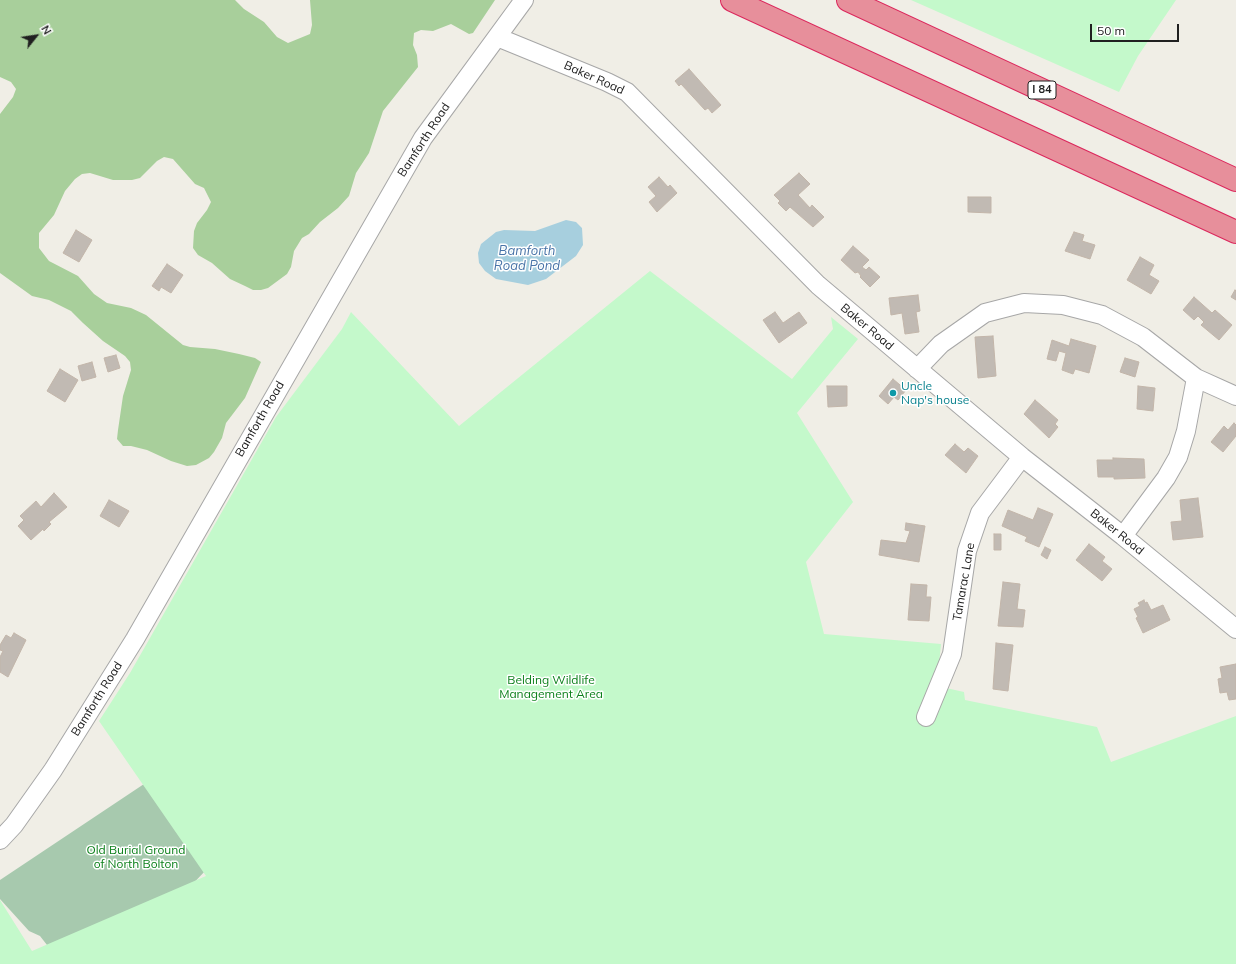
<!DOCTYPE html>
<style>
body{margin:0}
#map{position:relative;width:1236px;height:964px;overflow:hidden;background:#f0eee6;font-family:Mulish,sans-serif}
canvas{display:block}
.north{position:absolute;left:16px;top:16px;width:40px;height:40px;-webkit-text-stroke:3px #fff;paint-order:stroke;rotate:60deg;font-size:11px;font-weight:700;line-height:16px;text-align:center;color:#202020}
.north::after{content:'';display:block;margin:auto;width:14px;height:18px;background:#202020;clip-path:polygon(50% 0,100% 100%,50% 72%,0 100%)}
.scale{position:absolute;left:1090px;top:24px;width:89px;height:18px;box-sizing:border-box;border:2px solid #202020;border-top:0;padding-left:5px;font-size:12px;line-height:14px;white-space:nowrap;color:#202020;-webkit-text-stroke:3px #fff;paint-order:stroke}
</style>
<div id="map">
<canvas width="1236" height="964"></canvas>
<div class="north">N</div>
<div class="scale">50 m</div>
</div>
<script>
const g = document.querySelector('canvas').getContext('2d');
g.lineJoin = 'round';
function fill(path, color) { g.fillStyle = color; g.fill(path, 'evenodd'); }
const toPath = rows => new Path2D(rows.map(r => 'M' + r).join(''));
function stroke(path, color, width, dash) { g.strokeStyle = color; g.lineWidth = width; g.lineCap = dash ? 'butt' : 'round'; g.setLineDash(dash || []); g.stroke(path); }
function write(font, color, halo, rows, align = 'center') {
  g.font = font + ' Mulish,sans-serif'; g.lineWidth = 3; g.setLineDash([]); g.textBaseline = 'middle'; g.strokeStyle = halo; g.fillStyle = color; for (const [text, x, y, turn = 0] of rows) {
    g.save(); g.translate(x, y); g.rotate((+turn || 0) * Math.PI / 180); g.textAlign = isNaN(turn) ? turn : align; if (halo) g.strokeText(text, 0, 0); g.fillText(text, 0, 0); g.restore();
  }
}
const forest = toPath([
 [0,0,235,0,244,9,264,22,277,37,288,43,310,34,312,25,310,0,495,0,473,33,469,34,451,24,433,31,421,30,414,33,413,45,417,55,418,67,383,111,369,153,356,173,349,196,338,208,320,222,309,234,302,238,294,251,291,267,287,274,268,288,261,290,253,290,245,286,230,279,212,263,198,255,193,248,194,231,197,223,207,210,211,202,204,188,195,184,173,159,164,157,157,161,140,178,132,180,113,180,90,173,82,174,75,179,65,191,54,215,39,233,39,248,49,261,78,276,94,294,107,303,131,308,146,315,183,345,190,347,215,349,239,354,255,358,261,362,245,398,226,423,222,438,214,452,209,458,196,465,187,466,171,461,147,450,131,446,123,446,117,439,118,430,123,396,131,370,130,362,125,356,103,341,83,323,71,311,49,300,32,296,0,273,0,114,13,97,16,89,11,82,0,77]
]);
const cemetery = toPath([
 [153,778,207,869,184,893,54,954,40,936,29,931,0,899,0,880]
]);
const park = toPath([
 [911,0,1176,0,1138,56,1119,92],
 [650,271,792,379,833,329,831,317,858,339,797,413,853,502,806,562,824,634,941,644,937,686,964,692,965,700,1097,727,1111,762,1236,716,1236,964,0,964,0,900,32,951,206,876,99,721,130,673,276,417,342,329,351,312,459,426]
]);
const water = toPath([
 [566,220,576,222,582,228,583,245,576,256,546,279,528,285,496,279,485,271,479,263,478,253,481,244,496,232,504,230,535,231]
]);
const building = toPath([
 [689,69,721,105,712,113,708,108,705,110,681,84,679,86,675,81,689,69],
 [799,173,810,184,798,195,810,208,812,205,824,217,813,227,790,207,786,211,778,203,780,201,774,195,799,173],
 [659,177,668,187,670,185,677,193,657,212,649,202,656,196,648,187,659,177],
 [968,197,991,197,991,213,968,212,968,197],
 [76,230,92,240,79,262,63,253,76,230],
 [1074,232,1084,235,1082,241,1095,245,1090,259,1065,251,1074,232],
 [853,246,869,260,862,267,866,270,869,267,880,277,870,287,860,277,861,276,858,272,855,273,841,260,853,246],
 [1140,257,1154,265,1149,275,1159,281,1151,294,1127,280,1140,257],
 [167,264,183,275,171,293,161,287,159,291,152,286,167,264],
 [1235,290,1236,291,1236,300,1231,297,1235,290],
 [918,295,920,311,916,312,919,332,905,334,902,313,891,315,889,298,918,295],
 [1194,297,1212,313,1215,310,1232,325,1219,340,1201,325,1204,322,1198,316,1194,320,1183,310,1194,297],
 [775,312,783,323,799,312,807,323,779,343,763,320,775,312],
 [993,336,996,376,978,378,975,337,993,336],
 [1071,339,1096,346,1089,373,1075,369,1073,374,1062,370,1066,353,1059,351,1056,361,1047,359,1052,340,1069,346,1071,339],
 [116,355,120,368,108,372,104,358,116,355],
 [1125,358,1139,362,1135,377,1120,372,1125,358],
 [92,362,96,377,82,381,78,366,92,362],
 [60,369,78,380,65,402,47,391,60,369],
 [893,379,906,390,898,400,894,397,888,404,879,396,893,379],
 [827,386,847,386,847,406,828,407,827,386],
 [1138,386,1155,388,1153,411,1137,409,1138,386],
 [1035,400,1058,420,1055,424,1058,427,1049,438,1024,414,1035,400],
 [1234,423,1236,425,1236,436,1223,452,1211,442,1224,426,1228,430,1234,423],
 [955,444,964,452,968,448,978,456,966,473,945,455,955,444],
 [1113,458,1144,459,1145,478,1114,479,1114,477,1098,477,1097,460,1113,460,1113,458],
 [54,493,67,507,49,522,51,524,44,531,43,529,31,540,18,526,24,520,20,516,36,501,41,507,54,493],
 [1198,498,1203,537,1173,540,1171,522,1182,521,1180,500,1198,498],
 [109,500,129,511,119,527,100,516,109,500],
 [1038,508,1053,514,1039,547,1025,541,1027,537,1002,526,1008,510,1033,520,1038,508],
 [906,523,925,526,919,562,879,555,881,540,906,543,910,531,905,530,906,523],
 [994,534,1001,534,1001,550,994,550,994,534],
 [1089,544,1105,557,1102,561,1112,569,1102,581,1076,560,1089,544],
 [1045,547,1051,550,1047,559,1041,555,1045,547],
 [1003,582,1020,584,1017,609,1025,610,1023,627,998,626,1003,582],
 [911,584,927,585,926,597,931,597,929,621,908,620,911,584],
 [1144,600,1145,603,1147,602,1151,610,1163,605,1170,620,1143,633,1136,618,1138,617,1134,609,1140,606,1138,603,1144,600],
 [14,633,26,640,8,677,0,672,0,657,3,651,0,650,0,645,6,635,11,638,14,633],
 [996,643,1013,645,1008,691,993,689,996,643],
 [1236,664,1236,699,1229,700,1227,692,1220,693,1218,679,1222,678,1220,667,1236,664]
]);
const minor = toPath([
 [497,37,607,82,627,92,818,285,1022,457,1123,536,1236,629],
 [917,369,941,344,985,313,1024,303,1063,305,1102,315,1143,337,1196,378,1236,396],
 [1123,536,1166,478,1178,457,1186,431,1196,378],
 [926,717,952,654,967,551,980,513,1022,457],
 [0,840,14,825,53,770,135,639,423,138,524,0]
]);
const highway = toPath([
 [732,0,1236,232],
 [848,0,1236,180]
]);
const markers = [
 [893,393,4,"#0f9aa8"]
];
const shields = [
 [1042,90,28]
];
const shieldNames = [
 ["I 84",1042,90]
];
const streetNames = [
 ["Baker Road",594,78,24],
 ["Bamforth Road",424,140,-57],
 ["Baker Road",867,327,40],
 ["Bamforth Road",260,419,-60],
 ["Baker Road",1117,532,39],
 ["Tamarac Lane",964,582,-80],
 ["Bamforth Road",97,699,-58]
];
const cultureNames = [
 ["Uncle",901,386],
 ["Nap's house",901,400]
];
const parkNames = [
 ["Belding Wildlife",551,680],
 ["Management Area",551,694],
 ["Old Burial Ground",136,850],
 ["of North Bolton",136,864]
];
const waterNames = [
 ["Bamforth",527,251],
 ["Road Pond",527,266]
];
fill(forest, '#a8cf9b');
fill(cemetery, '#a7c9ae');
fill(park, '#c4f9cb');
fill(water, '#a7cfde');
fill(building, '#c1bab3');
stroke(building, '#c2b5a9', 1);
stroke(minor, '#a7a7a7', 20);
stroke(highway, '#db275c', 24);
stroke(minor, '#fff', 18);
stroke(highway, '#e78f9b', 22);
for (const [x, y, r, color] of markers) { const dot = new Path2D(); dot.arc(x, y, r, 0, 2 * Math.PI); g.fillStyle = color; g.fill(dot); stroke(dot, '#fff', 1.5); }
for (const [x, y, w] of shields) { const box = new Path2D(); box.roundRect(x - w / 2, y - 9, w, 18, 3); g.fillStyle = '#fff'; g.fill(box); stroke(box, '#202020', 1); }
write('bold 11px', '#202020', null, shieldNames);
write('12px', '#202020', '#fff', streetNames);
write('12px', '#0d838f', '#fff', cultureNames, 'left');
write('12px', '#0c801b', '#fff', parkNames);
write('italic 13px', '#4974a8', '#fff', waterNames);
</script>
